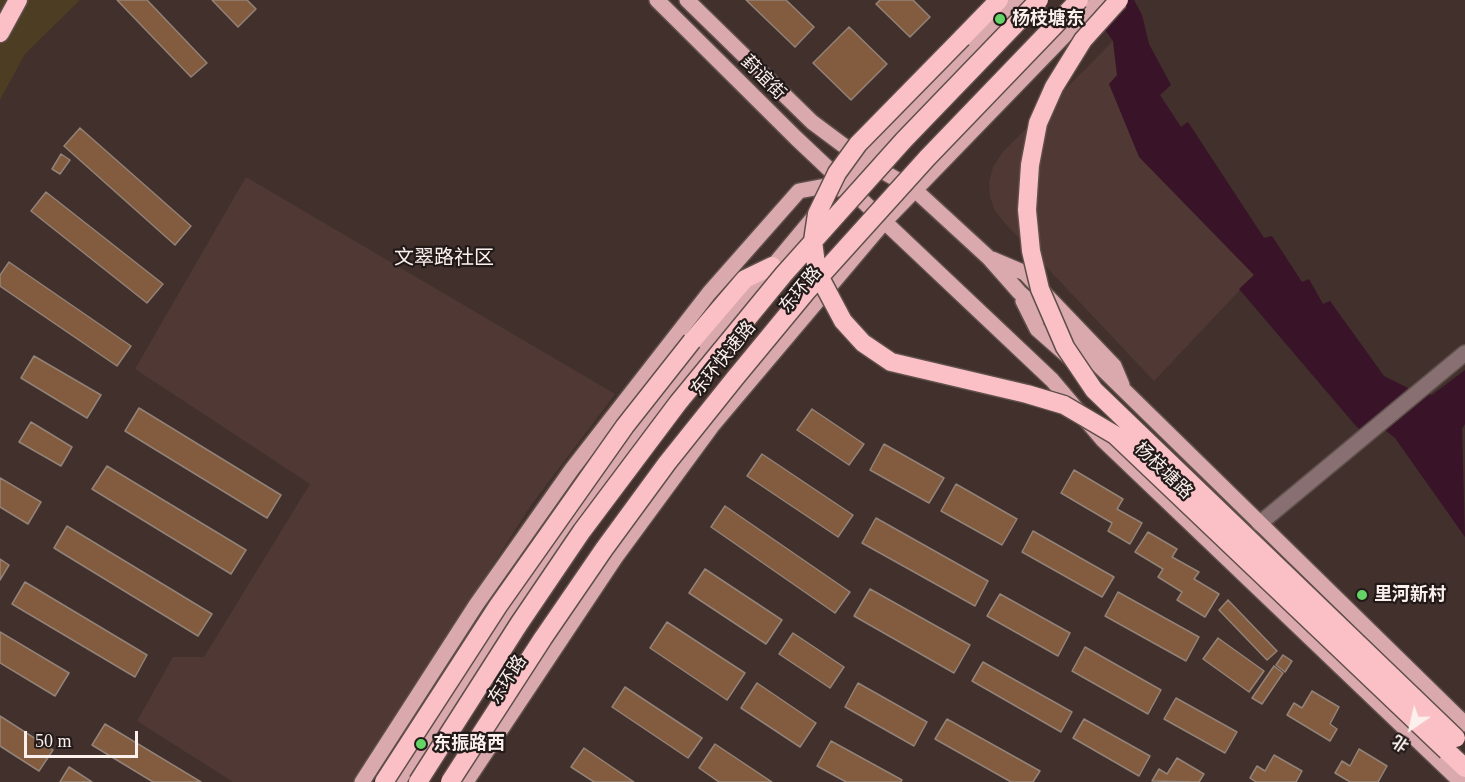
<!DOCTYPE html>
<meta charset="utf-8">
<style>
body{margin:0}
#map{position:relative;width:1465px;height:782px;overflow:hidden;background:#41302c;font-family:"Times New Roman","Noto Sans SC",serif}
canvas{display:block}
.north{position:absolute;left:1381px;top:698px;width:60px;height:60px;-webkit-text-stroke:4px #221a19;paint-order:stroke;rotate:214deg;font-size:16px;font-weight:700;line-height:24px;text-align:center;color:#fcf0ed}
.north::after{content:'';display:block;margin:auto;width:21px;height:27px;background:#fcf0ed;clip-path:polygon(50% 0,100% 100%,50% 72%,0 100%)}
.scale{position:absolute;left:24px;top:731px;width:114px;height:27px;box-sizing:border-box;border:3px solid #fcf0ed;border-top:0;padding-left:8px;font-size:18px;line-height:21px;white-space:nowrap;color:#fcf0ed;-webkit-text-stroke:4px #221a19;paint-order:stroke}
</style>
<div id="map">
<canvas width="1465" height="782"></canvas>
<div class="north">北</div>
<div class="scale">50 m</div>
</div>
<script>
const g = document.querySelector('canvas').getContext('2d');
g.lineJoin = 'round';
function fill(path, color) { g.fillStyle = color; g.fill(path, 'evenodd'); }
const toPath = rows => new Path2D(rows.map(r => 'M' + r).join(''));
function stroke(path, color, width, dash) { g.strokeStyle = color; g.lineWidth = width; g.lineCap = dash ? 'butt' : 'round'; g.setLineDash(dash || []); g.stroke(path); }
function write(font, color, halo, rows, align = 'center') {
  g.font = font + ' "Times New Roman","Noto Sans SC",serif'; g.lineWidth = 4.5; g.setLineDash([]); g.textBaseline = 'middle'; g.strokeStyle = halo; g.fillStyle = color; for (const [text, x, y, turn = 0] of rows) {
    g.save(); g.translate(x, y); g.rotate((+turn || 0) * Math.PI / 180); g.textAlign = isNaN(turn) ? turn : align; if (halo) g.strokeText(text, 0, 0); g.fillText(text, 0, 0); g.restore();
  }
}
const built = toPath([
 [1113,41,1117,75,1216,233,1254,275,1154,381,1003,221,994,209,990,196,989,183,993,167,1002,153],
 [246,177,615,394,531,505,355,782,233,782,137,721,173,657,204,657,310,484,135,369]
]);
const green = toPath([
 [0,0,80,0,25,54,0,100]
]);
const water = toPath([
 [1084,0,1134,0,1142,15,1149,44,1171,85,1160,95,1181,127,1188,122,1264,238,1272,236,1302,282,1309,279,1323,304,1330,301,1384,376,1416,392,1432,395,1465,370,1465,424,1462,429,1465,537,1395,438,1385,430,1373,441,1356,426,1239,289,1254,275,1139,157,1109,84,1117,75,1113,41]
]);
const building = toPath([
 [117,0,147,0,207,63,191,77,117,0],
 [212,0,247,0,256,9,238,27,212,0],
 [746,0,786,0,814,27,795,47,746,0],
 [880,0,913,0,930,17,910,37,876,4,880,0],
 [849,27,887,64,851,100,813,63,849,27],
 [80,128,191,226,175,245,64,146,80,128],
 [61,154,70,160,60,174,52,169,61,154],
 [46,192,163,284,147,303,31,211,46,192],
 [9,262,131,346,117,366,0,286,0,275,9,262],
 [34,356,101,395,87,418,21,378,34,356],
 [139,408,281,495,267,518,125,431,139,408],
 [812,409,864,444,849,465,797,430,812,409],
 [31,422,72,447,61,466,19,442,31,422],
 [884,444,944,478,929,503,870,470,884,444],
 [762,454,853,515,838,537,747,476,762,454],
 [107,466,246,550,231,574,92,489,107,466],
 [1074,470,1123,499,1117,509,1142,523,1130,544,1108,531,1112,523,1061,493,1074,470],
 [0,478,41,502,28,524,0,507,0,478],
 [956,484,1017,519,1002,545,941,511,956,484],
 [725,506,850,592,835,613,711,527,725,506],
 [876,518,988,581,975,606,862,543,876,518],
 [67,526,212,614,198,636,54,548,67,526],
 [1033,531,1114,577,1102,597,1022,552,1033,531],
 [1148,532,1177,549,1172,557,1199,572,1194,579,1219,594,1205,617,1177,600,1182,592,1158,577,1163,569,1135,552,1148,532],
 [0,559,9,565,0,580,0,559],
 [705,569,782,620,766,644,689,593,705,569],
 [25,582,147,655,135,677,12,604,25,582],
 [870,589,970,645,954,673,854,616,870,589],
 [1118,592,1199,637,1186,661,1105,616,1118,592],
 [1000,594,1070,633,1058,656,987,616,1000,594],
 [1228,600,1277,651,1267,660,1219,610,1228,600],
 [667,622,745,673,727,700,650,648,667,622],
 [0,632,69,673,55,696,0,663,0,632],
 [793,633,844,667,830,688,779,654,793,633],
 [1218,638,1264,671,1249,692,1203,659,1218,638],
 [1085,647,1161,690,1148,714,1072,671,1085,647],
 [1283,655,1292,661,1285,672,1276,665,1283,655],
 [983,662,1072,712,1061,732,972,681,983,662],
 [1274,666,1283,673,1262,704,1252,698,1274,666],
 [757,683,816,723,800,747,741,708,757,683],
 [858,683,927,722,914,746,845,707,858,683],
 [625,687,702,738,688,758,612,707,625,687],
 [1312,691,1339,707,1330,724,1337,729,1330,741,1287,715,1294,703,1302,708,1312,691],
 [1176,698,1237,732,1225,753,1164,719,1176,698],
 [0,716,53,750,39,771,0,746,0,716],
 [947,719,1040,771,1033,782,1011,782,935,739,947,719],
 [1084,719,1150,756,1139,776,1073,738,1084,719],
 [105,724,201,782,153,782,92,745,105,724],
 [831,741,902,780,901,782,846,782,817,766,831,741],
 [715,744,772,782,719,782,699,768,715,744],
 [584,748,634,782,594,782,571,767,584,748],
 [1359,749,1387,766,1378,782,1350,782,1335,773,1342,761,1350,766,1359,749],
 [1274,755,1302,771,1296,782,1256,782,1250,778,1257,766,1265,771,1274,755],
 [1177,758,1204,774,1199,782,1152,781,1159,769,1167,774,1177,758],
 [69,767,92,782,60,782,69,767]
]);
const minor = toPath([
 [1259,524,1465,353]
]);
const major = toPath([
 [657,0,796,138,1052,380,1102,439,1461,782],
 [687,0,812,122,863,160,915,190,989,258,1019,292,1081,348,1465,724],
 [838,189,863,160,1017,0],
 [992,259,1025,273,1114,366,1122,385],
 [1023,301,1037,329,1070,358],
 [362,782,476,605,572,469,709,293,799,191,841,183],
 [398,782,505,613,633,434,818,212],
 [466,782,615,558,712,426,885,221,1099,0]
]);
const highway = toPath([
 [0,33,18,0],
 [962,38,999,0],
 [692,341,745,279,772,266],
 [1447,751,1465,768]
]);
const highwayBridge = toPath([
 [1119,0,1083,40,1054,87,1038,123,1030,165,1027,210,1031,251,1040,289,1065,347,1094,390,1456,738],
 [962,38,858,144,837,173,817,214,813,241,817,272,843,321,863,343,891,362,1027,394,1064,405,1115,435,1447,751],
 [384,782,498,606,625,426,692,341],
 [418,782,519,624,582,531,678,403,784,274,904,140,1039,0],
 [450,782,543,638,604,549,667,463,735,378,806,292,927,158,1079,0]
]);
const markers = [
 [1000,19,6,"#65d467"],
 [1362,595,6,"#65d467"],
 [421,744,6,"#65d467"]
];
const poiNames = [
 ["杨枝塘东",1012,19],
 ["里河新村",1374,595],
 ["东振路西",433,744]
];
const streetNames = [
 ["葑谊街",763,78,45],
 ["东环路",801,290,-50],
 ["东环快速路",724,359,-51],
 ["杨枝塘路",1163,471,44],
 ["东环路",508,680,-57]
];
const neighbourhoodNames = [
 ["文翠路社区",444,259]
];
fill(built, '#503934');
fill(green, '#4d3d23');
fill(water, '#391328');
fill(building, '#835b3f');
stroke(building, '#938277', 1.5);
stroke(minor, '#5f4f4b', 18);
stroke(major, '#5f4f4b', 18);
stroke(highway, '#5f4f4b', 21);
stroke(minor, '#887072', 15);
stroke(major, '#d9a9ae', 15);
stroke(highway, '#fac0c6', 18);
stroke(highwayBridge, '#5f4f4b', 21, []);
stroke(highwayBridge, '#fac0c6', 18);
for (const [x, y, r, color] of markers) { const dot = new Path2D(); dot.arc(x, y, r, 0, 2 * Math.PI); g.fillStyle = color; g.fill(dot); stroke(dot, '#221a19', 2); }
write('bold 18px', '#fcf0ed', '#221a19', poiNames, 'left');
write('18px', '#fcf0ed', '#221a19', streetNames);
write('20px', '#fcf0ed', '#221a19', neighbourhoodNames);
</script>
